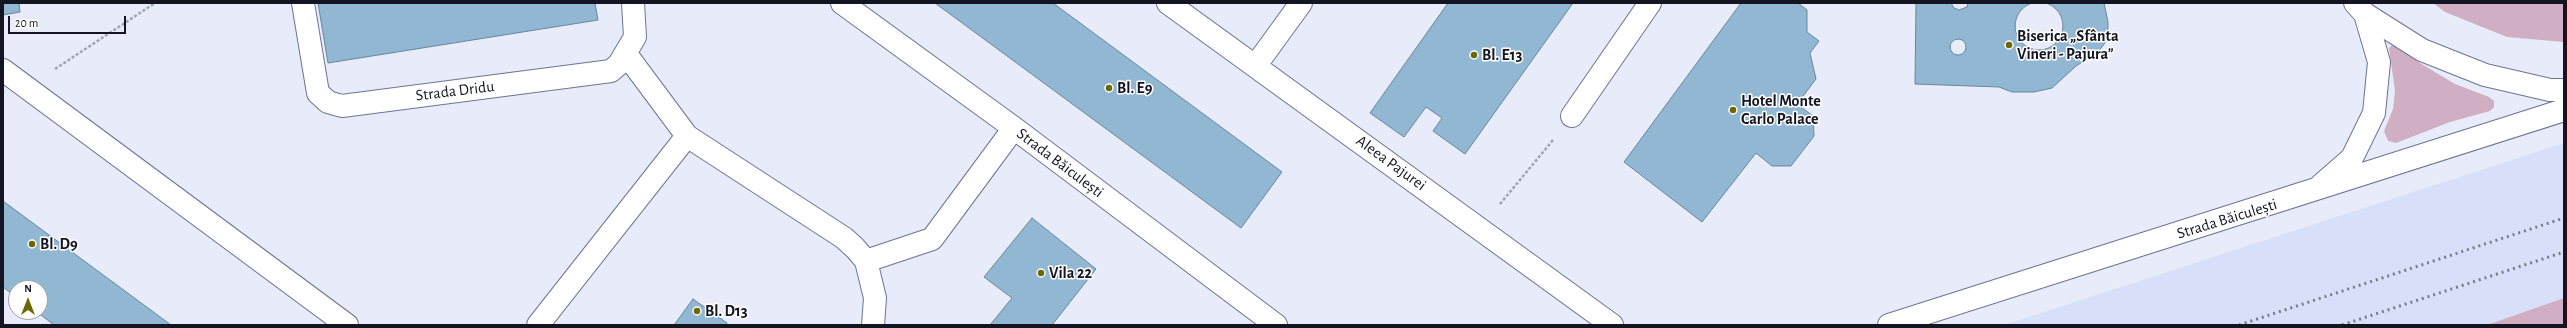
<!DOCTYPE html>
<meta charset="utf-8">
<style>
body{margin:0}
#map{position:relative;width:2567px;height:328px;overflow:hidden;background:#e8ecfa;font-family:"Alegreya Sans",sans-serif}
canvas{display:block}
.frame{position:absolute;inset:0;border:4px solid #131622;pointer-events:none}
.north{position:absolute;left:8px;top:280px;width:40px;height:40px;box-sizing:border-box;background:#fff;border:1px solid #a1a2a7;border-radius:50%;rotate:0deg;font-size:11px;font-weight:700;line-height:16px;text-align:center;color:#131622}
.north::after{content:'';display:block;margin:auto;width:14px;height:18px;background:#6a6802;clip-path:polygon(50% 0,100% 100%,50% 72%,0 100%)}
.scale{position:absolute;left:8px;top:16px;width:118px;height:18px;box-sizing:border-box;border:2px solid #131622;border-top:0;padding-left:5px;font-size:12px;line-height:14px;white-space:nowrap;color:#131622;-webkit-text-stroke:3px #fff;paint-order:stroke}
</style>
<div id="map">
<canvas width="2567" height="328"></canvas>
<div class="frame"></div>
<div class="north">N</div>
<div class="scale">20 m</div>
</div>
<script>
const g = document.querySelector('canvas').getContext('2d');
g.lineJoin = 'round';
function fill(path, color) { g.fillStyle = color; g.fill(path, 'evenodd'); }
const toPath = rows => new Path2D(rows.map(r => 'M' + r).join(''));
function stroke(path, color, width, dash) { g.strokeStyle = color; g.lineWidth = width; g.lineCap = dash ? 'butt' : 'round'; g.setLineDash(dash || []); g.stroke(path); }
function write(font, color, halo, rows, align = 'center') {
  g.font = font + ' "Alegreya Sans",sans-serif'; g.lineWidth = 3; g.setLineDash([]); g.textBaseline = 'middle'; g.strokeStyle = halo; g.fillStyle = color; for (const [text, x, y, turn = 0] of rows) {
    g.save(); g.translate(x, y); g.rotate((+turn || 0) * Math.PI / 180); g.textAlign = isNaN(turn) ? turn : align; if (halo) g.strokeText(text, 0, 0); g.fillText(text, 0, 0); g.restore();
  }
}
const built = toPath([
 [2564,143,2564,298,2487,325,2004,325]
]);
const green = toPath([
 [2433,3,2564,3,2564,42,2507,37,2445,12],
 [2394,43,2420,63,2455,84,2489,97,2494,101,2494,107,2490,111,2450,122,2396,143,2388,141,2384,131,2393,109,2395,91,2389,48],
 [2564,298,2564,325,2487,325]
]);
const building = toPath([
 '2015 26a24 24 0 1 1 48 0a24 24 0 1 1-48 0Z',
 [3,3,19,3,20,12,3,15,3,3],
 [318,3,595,3,598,20,328,63,318,3],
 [935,3,1053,3,1282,172,1241,228,935,3],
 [1448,3,1573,3,1465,154,1433,131,1442,118,1426,107,1404,137,1370,113,1448,3],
 [1741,3,1798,3,1807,10,1807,32,1819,41,1810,53,1816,79,1797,104,1813,116,1814,136,1791,166,1772,166,1756,153,1702,222,1624,162,1741,3],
 [1916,3,2104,3,2108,22,2108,39,2098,52,2076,66,2052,88,2034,92,2012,92,1999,87,1915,84,1916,3],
 [1951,3,1968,3,1967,7,1959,10,1954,8,1951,3],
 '1950 47a8 8 0 1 1 16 0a8 8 0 1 1-16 0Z',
 [3,201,171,325,54,325,37,312,40,312,40,288,16,288,16,297,3,287,3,201],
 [1032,218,1096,269,1052,325,990,325,1012,298,984,277,1032,218],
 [693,299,727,323,726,325,674,325,693,299]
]);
const path = toPath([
 [55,69,155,3],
 [1500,204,1553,140]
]);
const minor = toPath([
 [303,3,318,93,328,102,342,106,611,71,619,64,635,37,633,3],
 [842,3,1014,128,1276,325],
 [1168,3,1612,325],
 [2355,3,2365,14,2422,50,2485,75,2550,90,2564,90],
 [626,54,687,136,844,238,855,248,866,261,875,298,873,325],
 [1256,65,1301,3],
 [3,70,347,325],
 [1572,116,1650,3],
 [2321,185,2352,158,2374,113,2379,62,2365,14],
 [866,261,932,239,1014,128],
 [538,325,687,136],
 [1889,325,2564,110]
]);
const rail = toPath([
 [2239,325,2564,218],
 [2342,325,2564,252]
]);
const markers = [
 [2009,45,4,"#6a6802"],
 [1474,55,4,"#6a6802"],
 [1109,88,4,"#6a6802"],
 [1733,110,4,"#6a6802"],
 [32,244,4,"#6a6802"],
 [1041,273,4,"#6a6802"],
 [697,311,4,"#6a6802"]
];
const poiNames = [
 ["Biserica „Sfânta",2017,36],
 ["Vineri - Pajura”",2017,54],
 ["Bl. E13",1482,55],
 ["Bl. E9",1117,88],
 ["Hotel Monte",1741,101],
 ["Carlo Palace",1741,119],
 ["Bl. D9",40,244],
 ["Vila 22",1049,273],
 ["Bl. D13",705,311]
];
const streetNames = [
 ["Strada Dridu",455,91,-7],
 ["Strada Băiculești",1060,163,37],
 ["Aleea Pajurei",1391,163,36],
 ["Strada Băiculești",2227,219,-17]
];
fill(built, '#d8dff8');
fill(green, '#d0afc5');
fill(building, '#91b7d2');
stroke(building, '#67869c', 1);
stroke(minor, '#6c7493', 24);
stroke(path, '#a0a3b1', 2.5, [3, 2]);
stroke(minor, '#fff', 22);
stroke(rail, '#787b88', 3, [2, 4]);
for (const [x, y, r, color] of markers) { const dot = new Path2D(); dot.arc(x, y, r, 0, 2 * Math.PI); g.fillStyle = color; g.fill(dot); stroke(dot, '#fff', 1.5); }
write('bold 16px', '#131622', '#fff', poiNames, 'left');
write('16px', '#131622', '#fff', streetNames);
</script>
